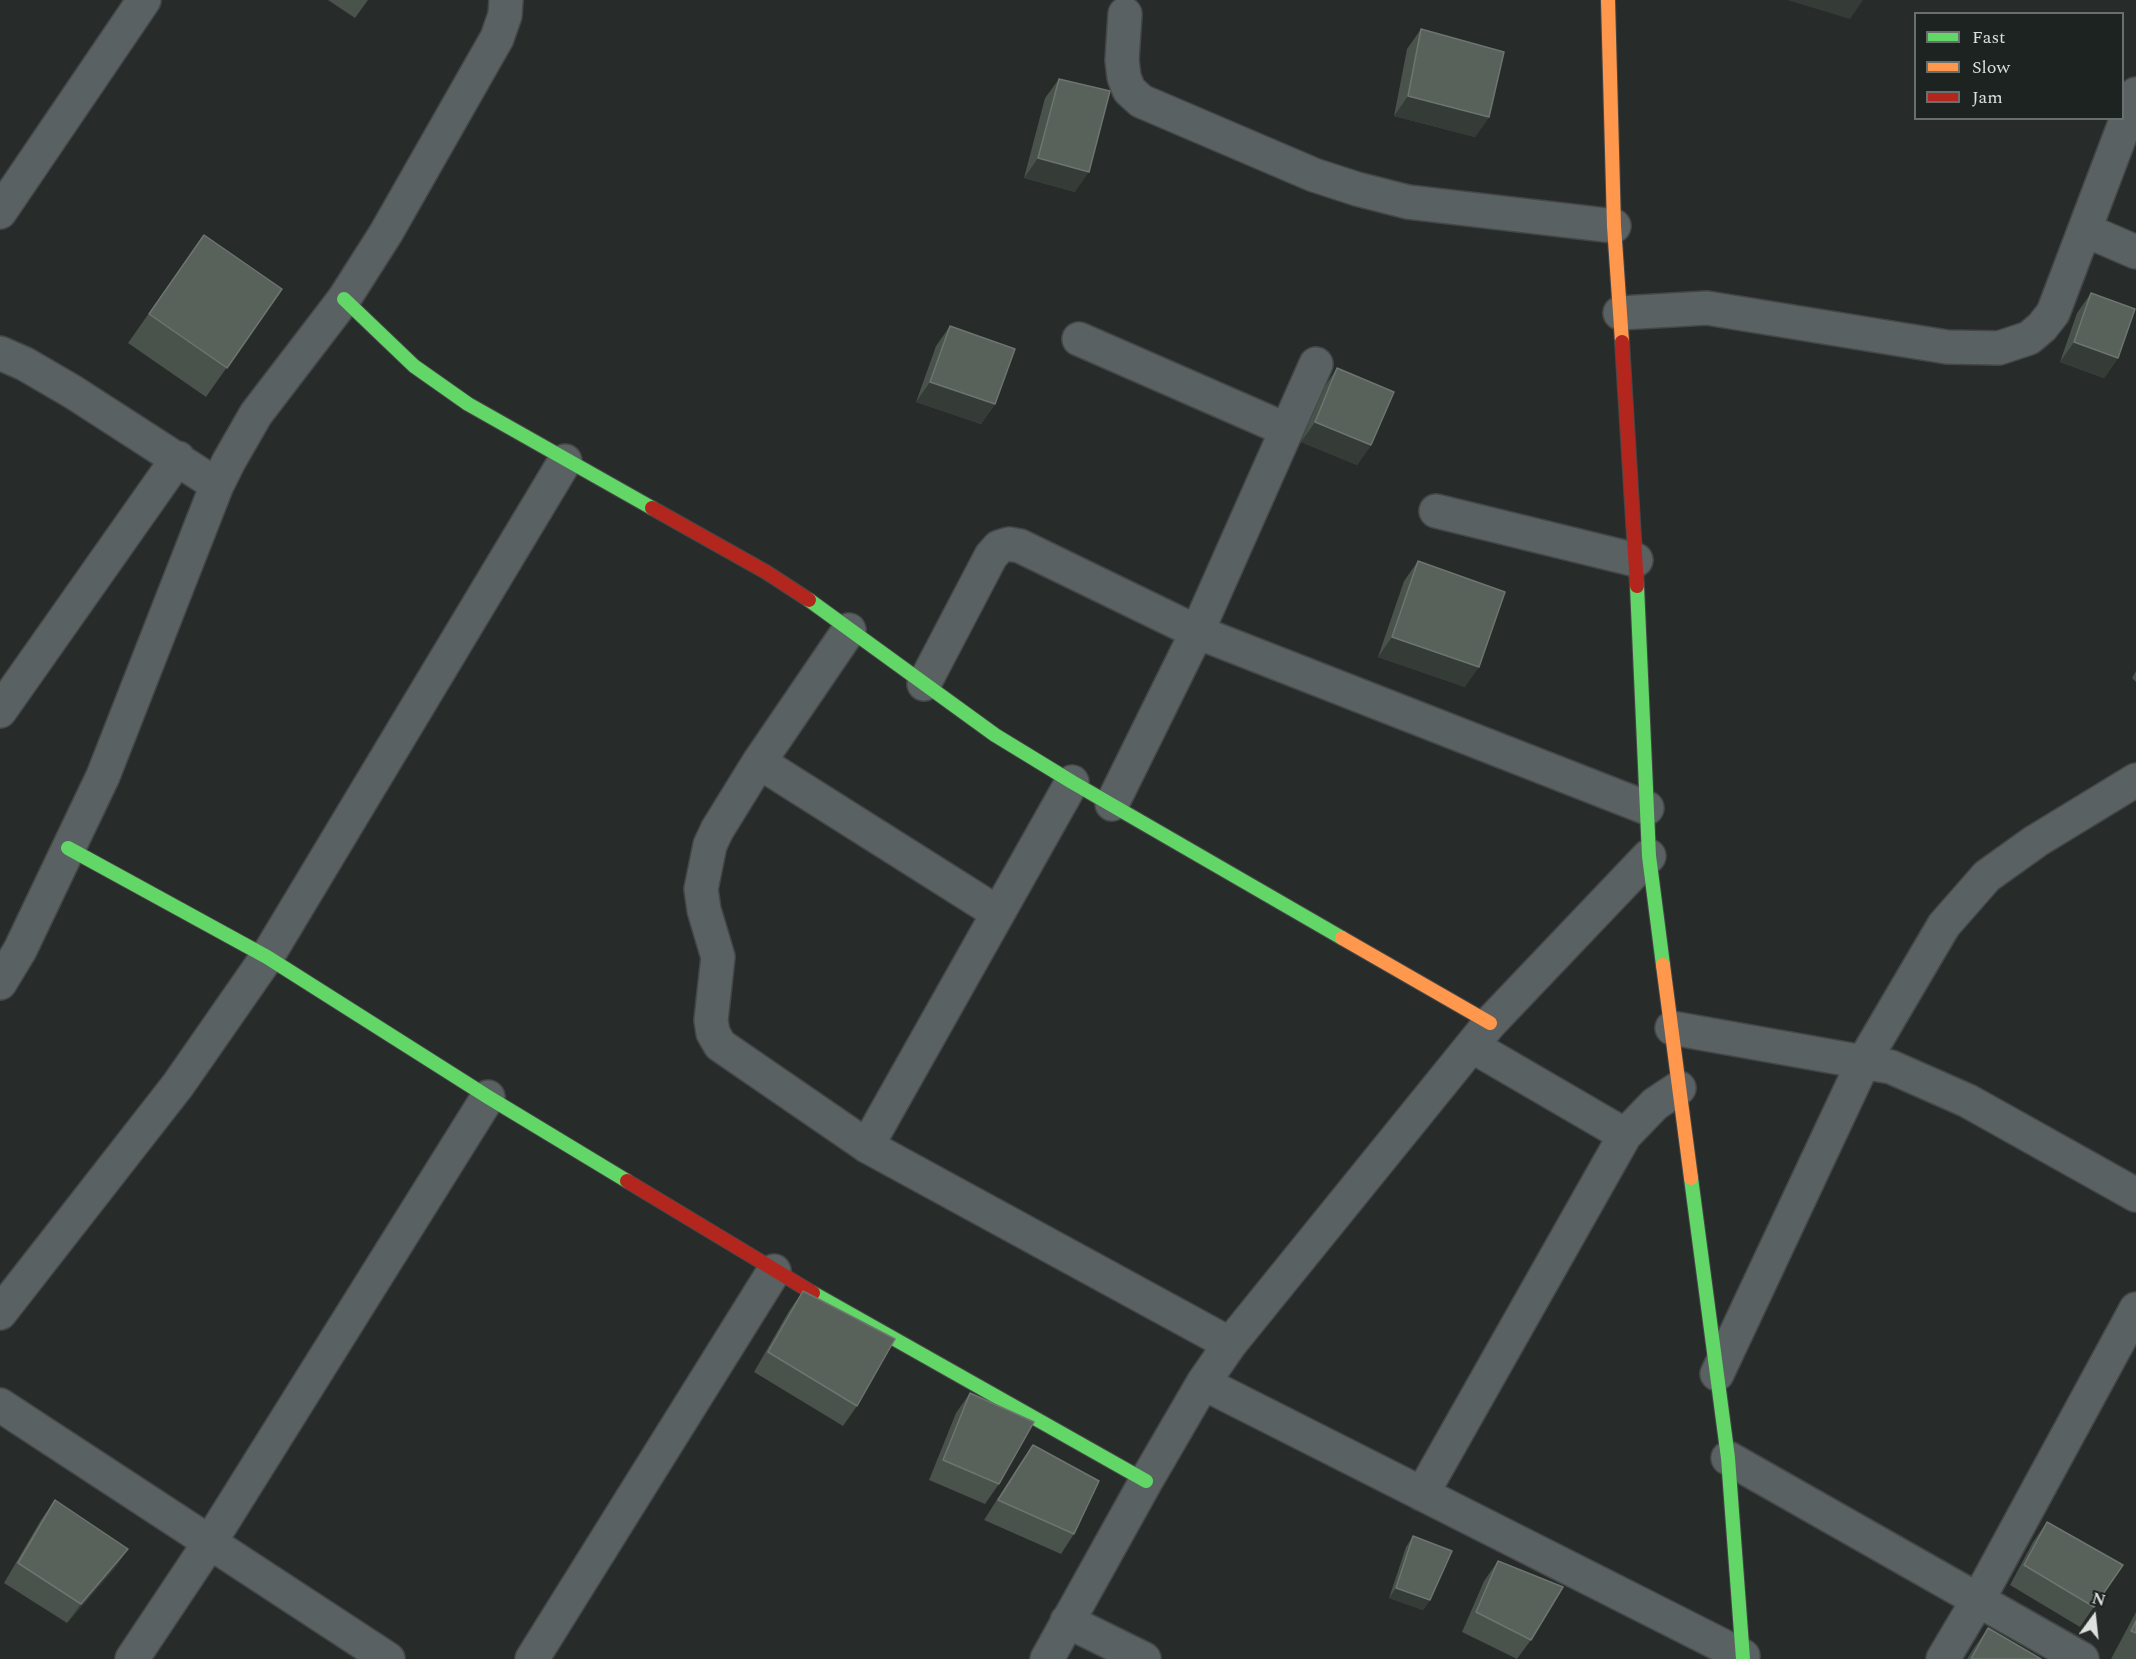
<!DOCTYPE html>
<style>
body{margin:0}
#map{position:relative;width:2136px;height:1659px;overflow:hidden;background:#272b2a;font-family:Spectral,serif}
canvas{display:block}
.legend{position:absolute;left:1914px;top:12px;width:210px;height:108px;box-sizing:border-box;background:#1c2321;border:2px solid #696f6d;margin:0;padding:8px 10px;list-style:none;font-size:18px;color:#dce0df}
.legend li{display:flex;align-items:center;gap:12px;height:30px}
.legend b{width:30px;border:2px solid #696f6d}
.north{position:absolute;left:2064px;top:1587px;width:60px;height:60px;-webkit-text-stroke:4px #1c2321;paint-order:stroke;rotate:15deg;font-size:16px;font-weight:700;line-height:24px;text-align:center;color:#dce0df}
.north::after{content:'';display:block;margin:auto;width:21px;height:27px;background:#dce0df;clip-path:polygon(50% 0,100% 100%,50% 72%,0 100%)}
</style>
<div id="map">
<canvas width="2136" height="1659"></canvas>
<ul class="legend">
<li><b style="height:8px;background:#63d668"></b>Fast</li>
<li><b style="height:8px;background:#ff974d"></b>Slow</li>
<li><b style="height:8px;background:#b3261e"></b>Jam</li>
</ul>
<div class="north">N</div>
</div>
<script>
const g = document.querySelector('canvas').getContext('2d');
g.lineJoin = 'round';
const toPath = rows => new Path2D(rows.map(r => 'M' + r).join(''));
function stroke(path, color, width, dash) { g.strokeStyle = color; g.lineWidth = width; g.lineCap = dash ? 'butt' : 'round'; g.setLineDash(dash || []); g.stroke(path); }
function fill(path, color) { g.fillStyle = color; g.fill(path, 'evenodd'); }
const street = toPath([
 [1125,14,1122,60,1124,77,1129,90,1141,101,1314,175,1357,189,1408,202,1614,226],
 [0,212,144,0],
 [2085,230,2136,252],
 [1620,313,1707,308,1947,347,1999,348,2029,338,2042,327,2053,313,2136,94],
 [1079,339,1287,430],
 [0,353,25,364,73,392,217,485],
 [1436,511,1636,560],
 [849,630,759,762,717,830,710,845,701,889,704,910,718,957,711,1020,713,1033,720,1045,867,1146,1230,1344],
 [924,684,991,556,999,547,1009,544,1020,546,1197,632,1647,808],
 [0,711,178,458],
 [759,762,998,913],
 [1112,804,1197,632,1316,364],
 [0,983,20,950,103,776,217,485,229,461,256,414,344,299,386,233,497,38,505,15,506,0],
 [1672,1028,1891,1067,1968,1101,2136,1195],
 [1472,1046,1625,1135],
 [867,1146,1072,782],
 [0,1313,178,1085,267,957,565,461],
 [1717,1374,1864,1061,1944,925,1987,876,2036,841,2136,780],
 [1203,1383,1743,1656],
 [0,1405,388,1659],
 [1728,1458,2082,1659],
 [1422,1494,1625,1135,1655,1104,1679,1088],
 [1067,1621,1144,1659],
 [132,1659,210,1542,488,1097],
 [532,1659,774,1271],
 [1047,1659,1146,1481,1203,1383,1230,1344,1490,1023,1649,856],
 [1943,1659,1978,1600,2136,1309]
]);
const fast = toPath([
 [344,299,414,366,468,404,652,508],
 [1637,586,1649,856,1663,965],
 [809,600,995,735,1072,782,1342,938],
 [68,848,267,957,488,1097,627,1181],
 [1691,1178,1728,1458,1743,1659],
 [813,1293,1146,1481]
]);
const slow = toPath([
 [1608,0,1614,226,1622,342],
 [1342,938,1490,1023],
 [1663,965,1691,1178]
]);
const jam = toPath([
 [1622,342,1637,586],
 [652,508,766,572,809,600],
 [627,1181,813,1293]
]);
const wall = toPath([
 [328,0,368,0,355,18],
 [1421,29,1489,117,1475,137,1394,116,1407,49],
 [1059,79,1075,192,1024,178,1045,98],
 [204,235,282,289,206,397,128,343],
 [2091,293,2118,358,2104,378,2060,362,2077,313],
 [950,326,995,404,981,424,916,402,936,346],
 [1337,368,1371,445,1357,465,1301,442,1324,388],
 [1418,561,1465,687,1378,657,1404,581],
 [2136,671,2136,682,2132,678],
 [803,1291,857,1406,843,1426,754,1372,789,1311],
 [970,1393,999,1484,985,1504,929,1480,956,1413],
 [1033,1445,1074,1534,1061,1554,984,1520,1019,1465],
 [55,1500,128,1549,114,1569,67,1623,4,1583,41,1520],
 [2047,1522,2123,1565,2080,1627,2010,1585,2033,1542],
 [1413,1536,1430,1600,1423,1610,1389,1598,1406,1547],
 [1498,1561,1531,1640,1517,1659,1462,1632,1484,1581],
 [2136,1612,2136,1659,2111,1659],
 [1988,1628,2041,1659,1967,1659,1974,1648]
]);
const shadedWall = toPath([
 [1787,0,1863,0,1850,19],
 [1408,96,1489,117,1475,137,1394,116],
 [1038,158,1089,172,1075,192,1024,178],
 [2074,342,2118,358,2104,378,2060,362],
 [930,382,995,404,981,424,916,402],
 [1315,422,1371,445,1357,465,1301,442],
 [1392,637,1479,667,1465,687,1378,657],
 [128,1549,114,1569,67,1623,81,1604],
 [1396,1588,1430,1600,1423,1610,1389,1598]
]);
const building = toPath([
 [1421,29,1504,52,1489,117,1408,96,1421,29],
 [1059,79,1110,91,1089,172,1038,158,1059,79],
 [204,235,282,289,227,368,149,314,204,235],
 [2091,293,2135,309,2118,358,2074,342,2091,293],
 [950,326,1015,349,995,404,930,382,950,326],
 [1337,368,1394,392,1371,445,1315,422,1337,368],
 [1418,561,1505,592,1479,667,1392,637,1418,561],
 [803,1291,895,1339,857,1406,768,1352,803,1291],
 [970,1393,1034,1422,999,1484,943,1460,970,1393],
 [1033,1445,1099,1481,1074,1534,998,1500,1033,1445],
 [55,1500,128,1549,81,1604,18,1563,55,1500],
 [2047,1522,2123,1565,2094,1607,2024,1565,2047,1522],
 [1413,1536,1452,1551,1430,1600,1396,1588,1413,1536],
 [1498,1561,1563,1587,1531,1640,1476,1612,1498,1561],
 [2136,1621,2136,1633,2131,1631,2136,1621],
 [1988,1628,2041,1659,1971,1659,1988,1628]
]);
stroke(street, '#454747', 36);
stroke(fast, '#454747', 16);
stroke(slow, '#454747', 16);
stroke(jam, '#454747', 16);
stroke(street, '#5a6162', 33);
stroke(fast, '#63d668', 14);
stroke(slow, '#ff974d', 14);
stroke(jam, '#b3261e', 14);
fill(wall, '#49524b');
fill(shadedWall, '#353c37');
fill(building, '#59615b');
stroke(building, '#6d7570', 1.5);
</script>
